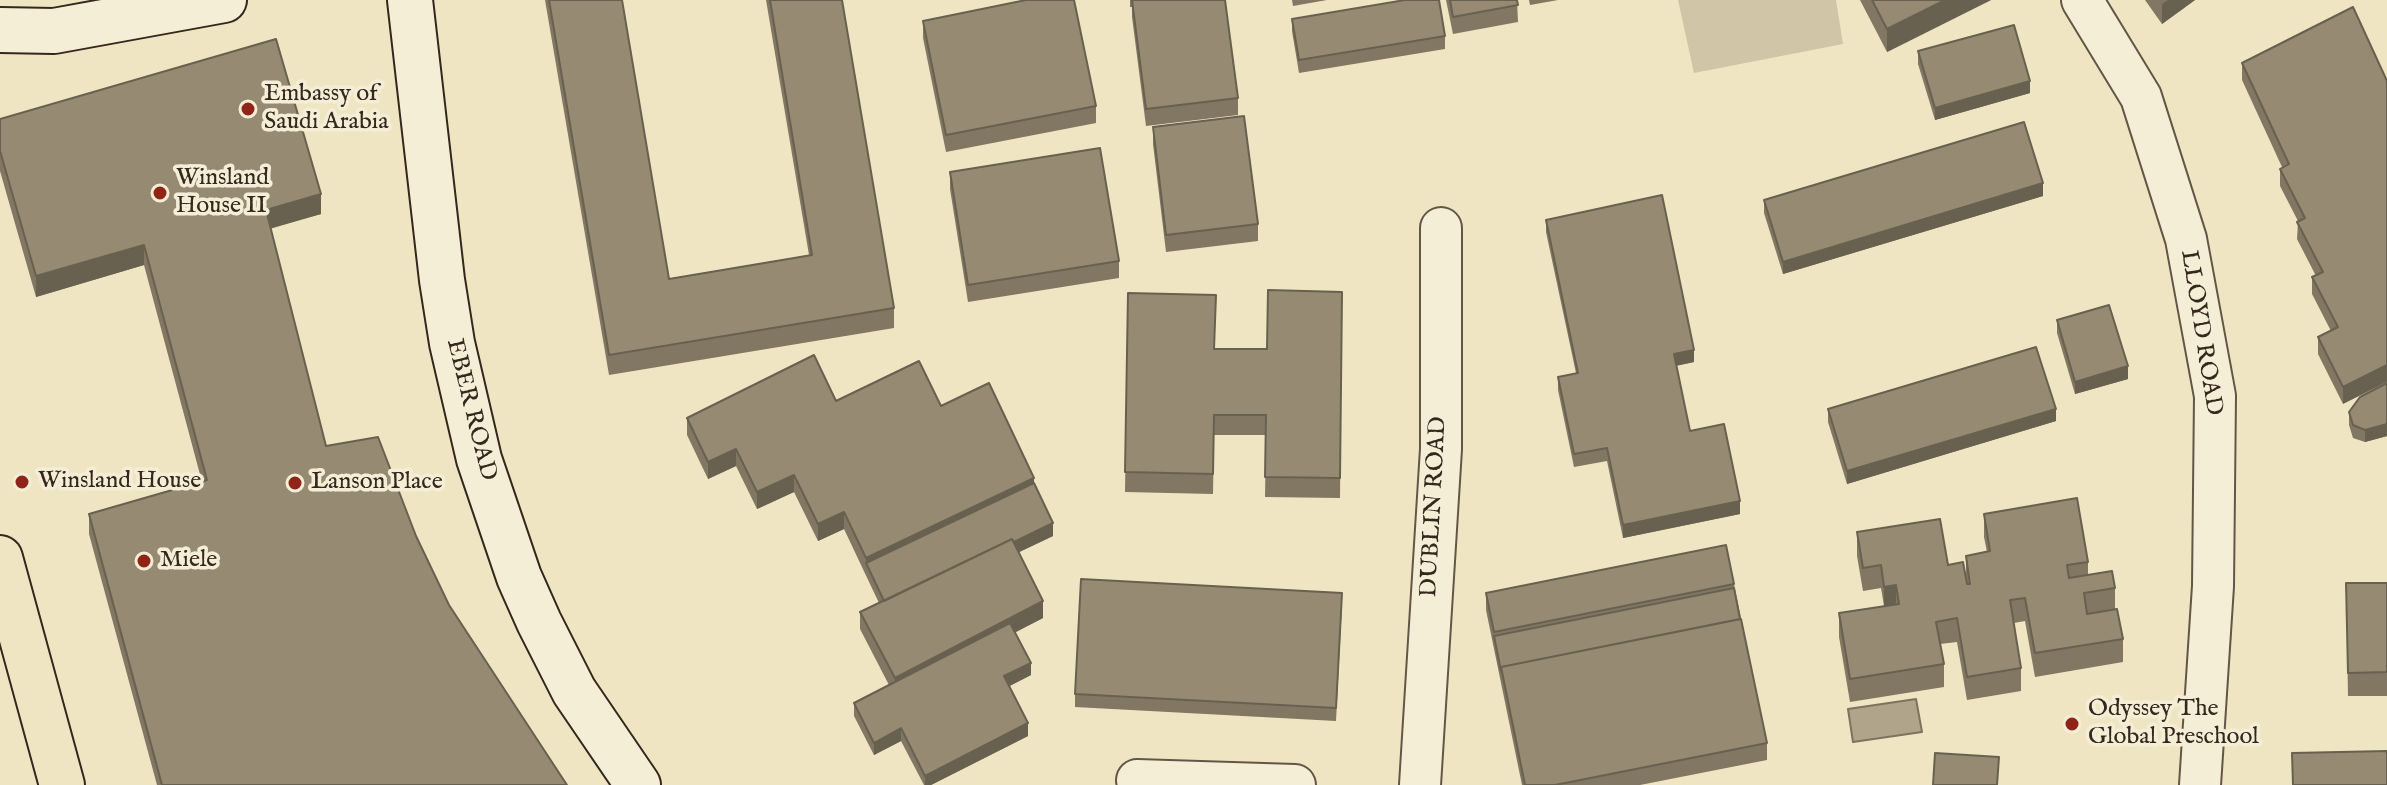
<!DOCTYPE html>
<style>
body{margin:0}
canvas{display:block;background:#efe5c2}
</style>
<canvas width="2387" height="785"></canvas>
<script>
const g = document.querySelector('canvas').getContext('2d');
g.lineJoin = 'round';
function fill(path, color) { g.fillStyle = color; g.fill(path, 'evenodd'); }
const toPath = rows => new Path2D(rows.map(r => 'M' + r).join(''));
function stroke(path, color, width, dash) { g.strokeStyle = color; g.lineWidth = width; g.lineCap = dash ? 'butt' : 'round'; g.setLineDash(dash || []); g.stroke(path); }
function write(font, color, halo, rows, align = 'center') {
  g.font = font + ' "IM FELL English",serif'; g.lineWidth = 7; g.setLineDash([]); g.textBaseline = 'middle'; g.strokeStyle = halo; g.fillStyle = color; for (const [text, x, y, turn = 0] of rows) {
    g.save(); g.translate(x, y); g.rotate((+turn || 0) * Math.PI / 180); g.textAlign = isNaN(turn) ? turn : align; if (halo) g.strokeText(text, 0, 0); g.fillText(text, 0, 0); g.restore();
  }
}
const green = toPath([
 [1678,0,1836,0,1843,44,1694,73]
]);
const water = toPath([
 [1916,699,1922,732,1853,742,1848,709,1916,699]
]);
const street = toPath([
 [2082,0,2141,97,2186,239,2215,396,2213,586,2200,785],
 [1137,780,1295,785],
 [1420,785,1441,449,1441,228]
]);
const secondary = toPath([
 [410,0,442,280,452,343,479,459,519,577,539,622,574,691,638,785],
 [0,30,54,31,224,0]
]);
const primary = toPath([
 [0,558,62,785]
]);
const wall = toPath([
 [545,0,622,0,669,279,809,255,766,0,842,0,894,308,894,328,609,375],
 [1130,0,1225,0,1238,98,1238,115,1146,126,1132,17,1132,7,1130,7],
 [1292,0,1327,0,1293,6],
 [1446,0,1517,0,1518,22,1453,34],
 [1529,0,1558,0,1530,5],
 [1860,0,1991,0,1887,52],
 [2145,0,2195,0,2162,24],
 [2353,7,2343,404,2318,354,2318,337,2331,331,2312,294,2312,277,2316,276,2297,239,2298,221,2280,186,2280,169,2282,167,2242,80,2242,63],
 [1292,19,1445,36,1445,49,1299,73,1292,31],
 [923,21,1096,106,1096,123,946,152,923,38],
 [1918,51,2030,93,1935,120,1918,64],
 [0,119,321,214,270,228,326,446,416,536,449,605,567,785,157,785,89,534,89,514,202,482,144,265,36,297,0,171],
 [1153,127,1258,224,1258,241,1166,252,1153,144],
 [950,172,1119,261,1119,278,968,302,950,189],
 [2043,196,1783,274,1764,213,1764,200],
 [1546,220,1694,362,1676,366,1690,431,1740,514,1623,538,1607,461,1574,467,1558,390,1558,377,1576,373,1546,232],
 [1342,292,1340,498,1265,497,1266,435,1214,435,1213,494,1125,492,1128,293,1215,349,1267,349],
 [2057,320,2128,379,2075,394,2057,333],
 [2387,383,2387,436,2365,442,2353,438,2349,425,2349,412],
 [941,406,1034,483,1053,536,1019,552,1043,618,1015,632,1031,675,1009,686,1028,736,931,785,924,785,901,741,874,755,854,716,854,703,889,685,860,629,860,612,879,603,844,529,818,541,794,492,757,509,736,466,708,479,687,435,687,418],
 [1828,409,2056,421,1847,484,1828,422],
 [1984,514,2088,562,2088,575,2115,588,2115,609,2123,639,2123,662,2035,677,2025,621,2014,623,2021,668,2021,691,1967,700,1957,642,1940,644,1944,664,1944,687,1850,702,1839,637,1839,613,1884,606,1881,588,1863,591,1857,556,1857,532,1966,577,1966,556,1987,552,1984,537],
 [2346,583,2387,583,2387,696,2348,696],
 [1734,584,1767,743,1767,760,1640,785,1522,785,1486,610,1486,593],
 [1342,606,1336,721,1075,707,1075,694]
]);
const shadedWall = toPath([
 [1945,0,1991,0,1887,52,1887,29],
 [2168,0,2195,0,2162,24,2162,4],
 [2030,81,2030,93,1935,120,1935,108],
 [2043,183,2043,196,1783,274,1783,262],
 [321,194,321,214,266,230,266,210],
 [144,245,144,265,36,297,36,276],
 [1694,350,1694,362,1674,366,1674,354],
 [2387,365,2387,382,2343,404,2343,387],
 [2128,366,2128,379,2075,394,2075,382],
 [2056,409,2056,421,1847,484,1847,471],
 [2387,424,2387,436,2365,442,2365,430],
 [736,449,736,466,708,479,708,462],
 [794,475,794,492,757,509,757,492],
 [1034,478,1034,495,866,563,866,558],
 [1740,501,1740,514,1623,538,1623,525],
 [844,512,844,529,818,541,818,524],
 [1053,523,1053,536,885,616,885,604],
 [1896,585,1896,608,1884,610,1884,587],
 [1043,601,1043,618,895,695,895,678],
 [1031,663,1031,675,1004,689,1004,676],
 [1028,723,1028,736,931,785,925,785,925,776],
 [901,728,901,741,874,755,874,743]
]);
const building = toPath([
 [549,0,622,0,669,279,812,255,770,0,842,0,894,308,609,355,549,0],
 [1026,0,1074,0,1096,106,946,135,923,21,1026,0],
 [1132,0,1225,0,1238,98,1146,109,1132,0],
 [1405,0,1439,0,1445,36,1299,60,1292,19,1405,0],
 [1450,0,1517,0,1518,5,1453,17,1450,0],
 [1872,0,1945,0,1887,29,1872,0],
 [2353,7,2387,81,2387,365,2343,387,2318,337,2338,327,2312,277,2323,272,2297,222,2305,218,2280,169,2289,164,2242,63,2353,7],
 [2014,25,2030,81,1935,108,1918,51,2014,25],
 [276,39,321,194,266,210,326,446,378,437,416,536,449,605,567,785,162,785,89,514,207,480,144,245,36,276,0,151,0,119,276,39],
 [1244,116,1258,224,1166,235,1153,127,1244,116],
 [2024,122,2043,183,1783,262,1764,200,2024,122],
 [1100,148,1119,261,968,285,950,172,1100,148],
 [1662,195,1694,350,1674,354,1690,431,1724,424,1740,501,1623,525,1607,448,1574,454,1558,377,1578,373,1546,220,1662,195],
 [1268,290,1342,292,1340,478,1265,477,1266,415,1214,415,1213,474,1125,472,1128,293,1216,295,1214,349,1267,349,1268,290],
 [2109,305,2128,366,2075,382,2057,320,2109,305],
 [2036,347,2056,409,1847,471,1828,409,2036,347],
 [814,355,836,401,919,361,941,406,989,383,1034,478,866,558,844,512,818,524,794,475,757,492,736,449,708,462,687,418,814,355],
 [2387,383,2387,424,2365,430,2353,425,2349,412,2360,397,2387,383],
 [1034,483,1053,523,1014,542,1012,539,884,601,866,563,1034,483],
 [2077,498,2088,562,2067,565,2069,578,2112,571,2115,588,2084,593,2087,614,2117,609,2123,639,2035,653,2025,598,2010,600,2021,668,1967,677,1957,618,1936,622,1944,664,1850,679,1839,613,1899,604,1896,585,1884,587,1881,565,1863,568,1857,532,1940,519,1948,565,1963,562,1967,584,1970,584,1966,556,1990,551,1984,514,2077,498],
 [1012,539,1043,601,895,678,860,612,1012,539],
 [1726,545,1734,584,1494,632,1486,593,1726,545],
 [1081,579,1342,593,1336,708,1075,694,1081,579],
 [2346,583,2387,583,2387,672,2348,673,2346,583],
 [1734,588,1740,619,1501,667,1501,671,1494,636,1734,588],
 [1741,619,1767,743,1555,785,1525,785,1501,667,1741,619],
 [1010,623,1031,663,1004,676,1028,723,925,776,901,728,874,743,854,703,1010,623],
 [2387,751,2387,785,2293,785,2292,753,2387,751],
 [1935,753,1999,757,1997,785,1933,785,1935,753]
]);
const markers = [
 [248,109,8,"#8f2418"],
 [160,193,8,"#8f2418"],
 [22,482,8,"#8f2418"],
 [295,483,8,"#8f2418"],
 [144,561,8,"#8f2418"],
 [2072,724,8,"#8f2418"]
];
const poiNames = [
 ["Embassy of",264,95],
 ["Saudi Arabia",264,123],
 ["Winsland",176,179],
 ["House II",176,207],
 ["Winsland House",38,482],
 ["Lanson Place",311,483],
 ["Miele",160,561],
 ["Odyssey The",2088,710],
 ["Global Preschool",2088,738]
];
const streetNames = [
 ["LLOYD ROAD",2200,333,81],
 ["EBER ROAD",470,410,76],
 ["DUBLIN ROAD",1435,507,-87]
];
fill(green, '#d0c5a6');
fill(water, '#b0a48a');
stroke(water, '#7f725e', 2);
stroke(street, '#645646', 44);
stroke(secondary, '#36271d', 48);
stroke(primary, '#36271d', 48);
stroke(street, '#f5eed7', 40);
stroke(secondary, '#f5eed7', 44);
stroke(primary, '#efe5c2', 44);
fill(wall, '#817763');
fill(shadedWall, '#696150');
fill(building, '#968a73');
stroke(building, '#696150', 2);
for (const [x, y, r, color] of markers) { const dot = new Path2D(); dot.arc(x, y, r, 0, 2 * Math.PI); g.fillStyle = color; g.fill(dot); stroke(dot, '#f5eed7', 3); }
write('24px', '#36271d', '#f5eed7', poiNames, 'left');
write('24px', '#36271d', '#f5eed7', streetNames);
</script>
